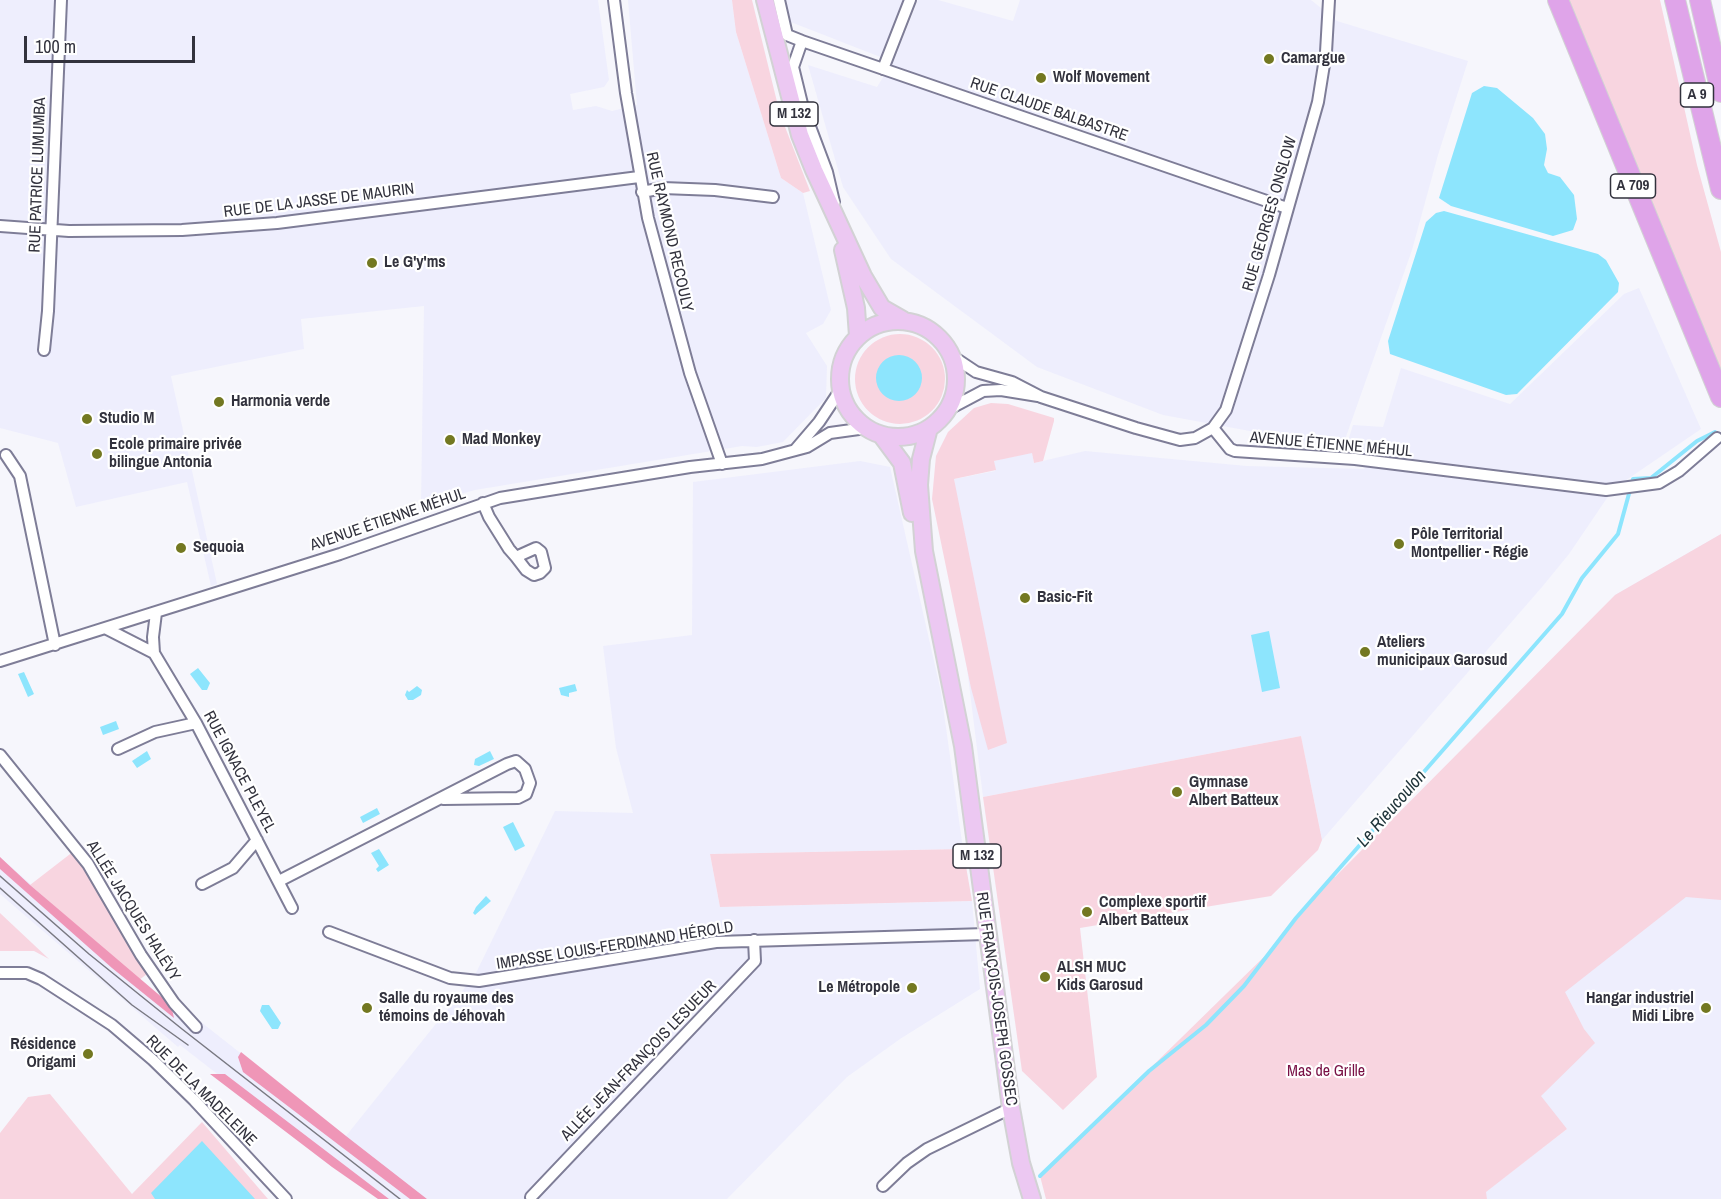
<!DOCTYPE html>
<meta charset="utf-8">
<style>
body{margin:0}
#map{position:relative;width:1721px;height:1199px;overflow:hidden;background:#f6f6fc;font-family:"Archivo Narrow",sans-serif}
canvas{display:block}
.scale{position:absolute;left:24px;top:36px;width:171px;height:27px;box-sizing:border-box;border:3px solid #32323d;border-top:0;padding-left:8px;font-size:18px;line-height:21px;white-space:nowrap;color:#32323d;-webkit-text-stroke:4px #fff;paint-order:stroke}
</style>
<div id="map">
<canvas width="1721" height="1199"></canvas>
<div class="scale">100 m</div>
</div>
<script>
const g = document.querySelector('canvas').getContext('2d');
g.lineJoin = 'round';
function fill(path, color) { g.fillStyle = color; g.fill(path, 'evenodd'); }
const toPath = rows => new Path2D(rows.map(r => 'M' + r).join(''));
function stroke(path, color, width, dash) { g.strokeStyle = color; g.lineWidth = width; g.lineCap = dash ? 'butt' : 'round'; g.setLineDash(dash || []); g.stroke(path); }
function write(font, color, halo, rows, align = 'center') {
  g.font = font + ' "Archivo Narrow",sans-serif'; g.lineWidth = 4.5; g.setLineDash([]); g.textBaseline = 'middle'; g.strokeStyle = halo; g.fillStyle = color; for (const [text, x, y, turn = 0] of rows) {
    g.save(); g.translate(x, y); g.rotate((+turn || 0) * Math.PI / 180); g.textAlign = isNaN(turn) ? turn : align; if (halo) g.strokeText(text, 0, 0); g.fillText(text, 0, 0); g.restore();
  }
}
const built = toPath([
 [0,0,598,0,609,80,604,87,570,94,573,110,596,106,612,111,637,105,628,0,732,0,736,32,781,178,803,193,831,310,823,324,806,333,827,366,826,398,783,442,757,447,742,446,475,490,421,505,424,306,301,319,304,349,171,376,217,584,211,586,187,482,76,507,58,443,0,428],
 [783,0,906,0,883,58,788,21],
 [918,0,938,0,1013,21,1020,0,1311,0,1337,21,1468,61,1438,155,1412,250,1342,448,1163,415,1037,367,891,259,843,187,808,65,877,87,895,58],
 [1639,288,1701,429,1619,485,1607,498,1569,554,1542,587,1322,840,1301,736,983,797,963,636,954,479,995,471,994,461,1032,452,1034,463,1085,451,1247,466,1365,469,1346,447,1353,425,1383,427,1401,368,1510,404,1624,294],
 [860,461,890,467,941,692,963,849,710,854,720,907,972,901,980,989,900,1039,847,1077,727,1199,378,1199,180,1045,178,1047,0,894,0,857,139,980,171,1004,176,996,192,1015,346,1136,475,975,555,811,633,813,616,748,603,646,692,635,693,482],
 [1721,534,1721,1199,1487,1199,1485,1192,1567,1129,1524,1112,1615,595]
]);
const green = toPath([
 [732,0,752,0,780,114,810,191,803,193,781,178,736,32],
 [1568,0,1660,0,1697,165,1721,252,1721,373],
 '855 379a45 45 0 1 1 90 0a45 45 0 1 1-90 0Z',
 [991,403,1008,404,1054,418,1054,421,1043,461,1034,463,1032,453,994,461,996,470,954,479,1007,743,988,750,971,688,932,499,936,456,948,432,974,408],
 [1721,534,1721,900,1686,897,1565,992,1584,1029,1595,1043,1541,1096,1567,1129,1486,1192,1487,1199,1046,1199,1040,1176,1273,948,1333,876,1335,877,1615,595],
 [1301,736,1322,840,1318,850,1271,896,1080,928,1097,1077,1063,1110,1022,1071,983,797],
 [963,849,972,901,720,907,710,854],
 [74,851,85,866,147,974,139,980,30,885],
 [0,913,49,959,34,951,0,951],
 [50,1094,132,1194,202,1122,268,1199,0,1199,0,1133,28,1097]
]);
const forest = toPath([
 [0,857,30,885,171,1005,174,1018,112,968,0,869],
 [241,1052,346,1136,427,1199,410,1199,243,1072,238,1057],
 [210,1074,225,1074,389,1199,378,1199,332,1167]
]);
const water = toPath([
 [1484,86,1497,88,1533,118,1545,134,1547,149,1544,165,1548,173,1560,177,1574,195,1577,219,1573,230,1553,236,1451,206,1439,198,1472,93],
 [1444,211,1598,254,1606,260,1619,283,1618,292,1517,394,1506,395,1390,354,1388,341,1426,222,1436,213],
 '876 378a23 23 0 1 1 46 0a23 23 0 1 1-46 0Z',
 [1269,631,1280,688,1262,692,1251,635],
 [198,668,210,683,207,690,202,690,190,674],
 [24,672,34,694,28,697,18,674],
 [575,684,577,691,569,693,569,697,561,695,559,688],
 [417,686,422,690,421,695,413,700,408,700,405,695,407,690,409,692],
 [116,721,119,729,103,735,100,727],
 [147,751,151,759,137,768,132,761],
 [490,751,494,759,479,766,474,765,475,759],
 [377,808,380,814,363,823,360,817],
 [513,822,525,846,515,851,503,827],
 [379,849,389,865,378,872,376,869,379,866,371,853],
 [486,896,491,901,475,915,473,913,476,907],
 [262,1005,269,1005,281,1023,278,1029,272,1029,260,1011],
 [202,1141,255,1199,155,1199,151,1193]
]);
const stream = toPath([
 [1040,1176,1149,1071,1206,1025,1244,986,1296,918,1562,614,1582,578,1618,534,1633,479,1651,478,1697,441,1715,432]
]);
const minor = toPath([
 [614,0,626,93,648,218,690,373,722,464],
 [779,0,787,35,802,41,1287,208],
 [802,41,793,67,803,108,827,172,834,202],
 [883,69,910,0],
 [642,192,663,188,715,190,773,197],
 [0,226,69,231,182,230,277,223,639,177],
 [44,350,48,311,61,0],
 [952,356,976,372,1012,382,1041,397,1136,428,1180,440,1195,438,1213,428,1226,410,1269,275,1318,102,1326,52,1329,0],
 [949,409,983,391,1001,390,1038,396],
 [1213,428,1230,449,1235,451,1355,459,1606,490,1659,483,1679,471,1717,438],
 [795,450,819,422,841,389],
 [6,455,20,476,55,645],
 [483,503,489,517,509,549,516,557,526,570,534,575,540,573,545,568,541,552,536,548,516,557],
 [156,613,153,637,154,653,196,723,292,908],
 [107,629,154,653],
 [0,661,340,554,500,498,690,467,762,459,807,447,830,433,866,428],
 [118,749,155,732,196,723],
 [0,755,88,864,141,955,174,1003,196,1027],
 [279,881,507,764,516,761,525,769,530,783,526,794,518,798,443,799],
 [202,884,233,868,257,840],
 [329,932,450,978,479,981,716,942,986,934],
 [0,973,27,973,41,979,112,1025,153,1060,194,1100,286,1199],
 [883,1186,907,1163,927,1149,1011,1108],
 [531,1197,755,961,754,940]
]);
const primary = toPath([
 [765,0,800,135,814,170,863,276,882,308,903,320],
 [843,250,856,308,858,336],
 '840 379a58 58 0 1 1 116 0a58 58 0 1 1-116 0Z',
 [929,428,921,459,919,485,924,551,963,746,1011,1108,1021,1163,1032,1199],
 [882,436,902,463,912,513]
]);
const motorway = toPath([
 [1558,0,1721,397],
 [1675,0,1721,189],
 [1700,0,1721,92]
]);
const tram = toPath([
 [0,876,89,954,182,1029,400,1199],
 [0,888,132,1005,188,1045]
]);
const markers = [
 [1269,59,6,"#737821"],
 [1041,78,6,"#737821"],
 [372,263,6,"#737821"],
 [219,402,6,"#737821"],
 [87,419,6,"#737821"],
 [450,440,6,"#737821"],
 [97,454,6,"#737821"],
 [1399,544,6,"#737821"],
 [181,548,6,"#737821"],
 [1025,598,6,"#737821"],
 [1365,652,6,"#737821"],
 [1177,792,6,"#737821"],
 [1087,912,6,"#737821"],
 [1045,977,6,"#737821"],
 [912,988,6,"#737821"],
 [367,1008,6,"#737821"],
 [1706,1008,6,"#737821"],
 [88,1054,6,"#737821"]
];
const shields = [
 [1697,95,33],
 [794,114,48],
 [1633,186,45],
 [977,856,48]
];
const shieldNames = [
 ["A 9",1697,95],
 ["M 132",794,114],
 ["A 709",1633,186],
 ["M 132",977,856]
];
const poiNames = [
 ["Camargue",1281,59],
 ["Wolf Movement",1053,78],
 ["Le G'y'ms",384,263],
 ["Harmonia verde",231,402],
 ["Studio M",99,419],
 ["Mad Monkey",462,440],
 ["Ecole primaire privée",109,445],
 ["bilingue Antonia",109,463],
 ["Pôle Territorial",1411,535],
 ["Montpellier - Régie",1411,553],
 ["Sequoia",193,548],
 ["Basic-Fit",1037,598],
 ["Ateliers",1377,643],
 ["municipaux Garosud",1377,661],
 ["Gymnase",1189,783],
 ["Albert Batteux",1189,801],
 ["Complexe sportif",1099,903],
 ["Albert Batteux",1099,921],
 ["ALSH MUC",1057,968],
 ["Kids Garosud",1057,986],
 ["Le Métropole",900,988,"right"],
 ["Salle du royaume des",379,999],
 ["témoins de Jéhovah",379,1017],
 ["Hangar industriel",1694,999,"right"],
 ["Midi Libre",1694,1017,"right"],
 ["Résidence",76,1045,"right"],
 ["Origami",76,1063,"right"]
];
const streetNames = [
 ["RUE CLAUDE BALBASTRE",1049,110,19],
 ["RUE PATRICE LUMUMBA",38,175,-88],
 ["RUE DE LA JASSE DE MAURIN",319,201,-7],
 ["RUE GEORGES ONSLOW",1270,214,-74],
 ["RUE RAYMOND RECOULY",669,232,77],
 ["AVENUE ÉTIENNE MÉHUL",1331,445,5],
 ["AVENUE ÉTIENNE MÉHUL",388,520,-19],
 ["RUE IGNACE PLEYEL",239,772,62],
 ["ALLÉE JACQUES HALÉVY",133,911,58],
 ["IMPASSE LOUIS-FERDINAND HÉROLD",615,946,-9],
 ["RUE FRANÇOIS-JOSEPH GOSSEC",996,999,82],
 ["ALLÉE JEAN-FRANÇOIS LESUEUR",639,1061,-46],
 ["RUE DE LA MADELEINE",201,1091,45]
];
const parkNames = [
 ["Mas de Grille",1326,1072]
];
const waterNames = [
 ["Le Rieucoulon",1392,809,-49]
];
fill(built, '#eeeefd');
fill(green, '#f8d5e0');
fill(forest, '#ef96b7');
fill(water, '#8de5fd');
stroke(stream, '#8de5fd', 4);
stroke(minor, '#7e7d97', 14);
stroke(primary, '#d2d2d4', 20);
stroke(motorway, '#d2d2d4', 22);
stroke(minor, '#fff', 10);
stroke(primary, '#ecc8f2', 16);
stroke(motorway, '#dfa4e9', 20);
stroke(tram, '#797982', 1.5);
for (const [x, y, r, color] of markers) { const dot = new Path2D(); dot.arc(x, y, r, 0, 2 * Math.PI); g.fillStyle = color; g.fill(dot); stroke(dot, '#fff', 2); }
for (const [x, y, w] of shields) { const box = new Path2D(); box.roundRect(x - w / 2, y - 12, w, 24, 4.5); g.fillStyle = '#fff'; g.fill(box); stroke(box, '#32323d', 1.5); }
write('bold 15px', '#32323d', null, shieldNames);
write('bold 16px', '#32323d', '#fff', poiNames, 'left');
write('16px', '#32323d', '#fff', streetNames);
write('16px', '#781045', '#fff', parkNames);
write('italic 18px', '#1e3339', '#fff', waterNames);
</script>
